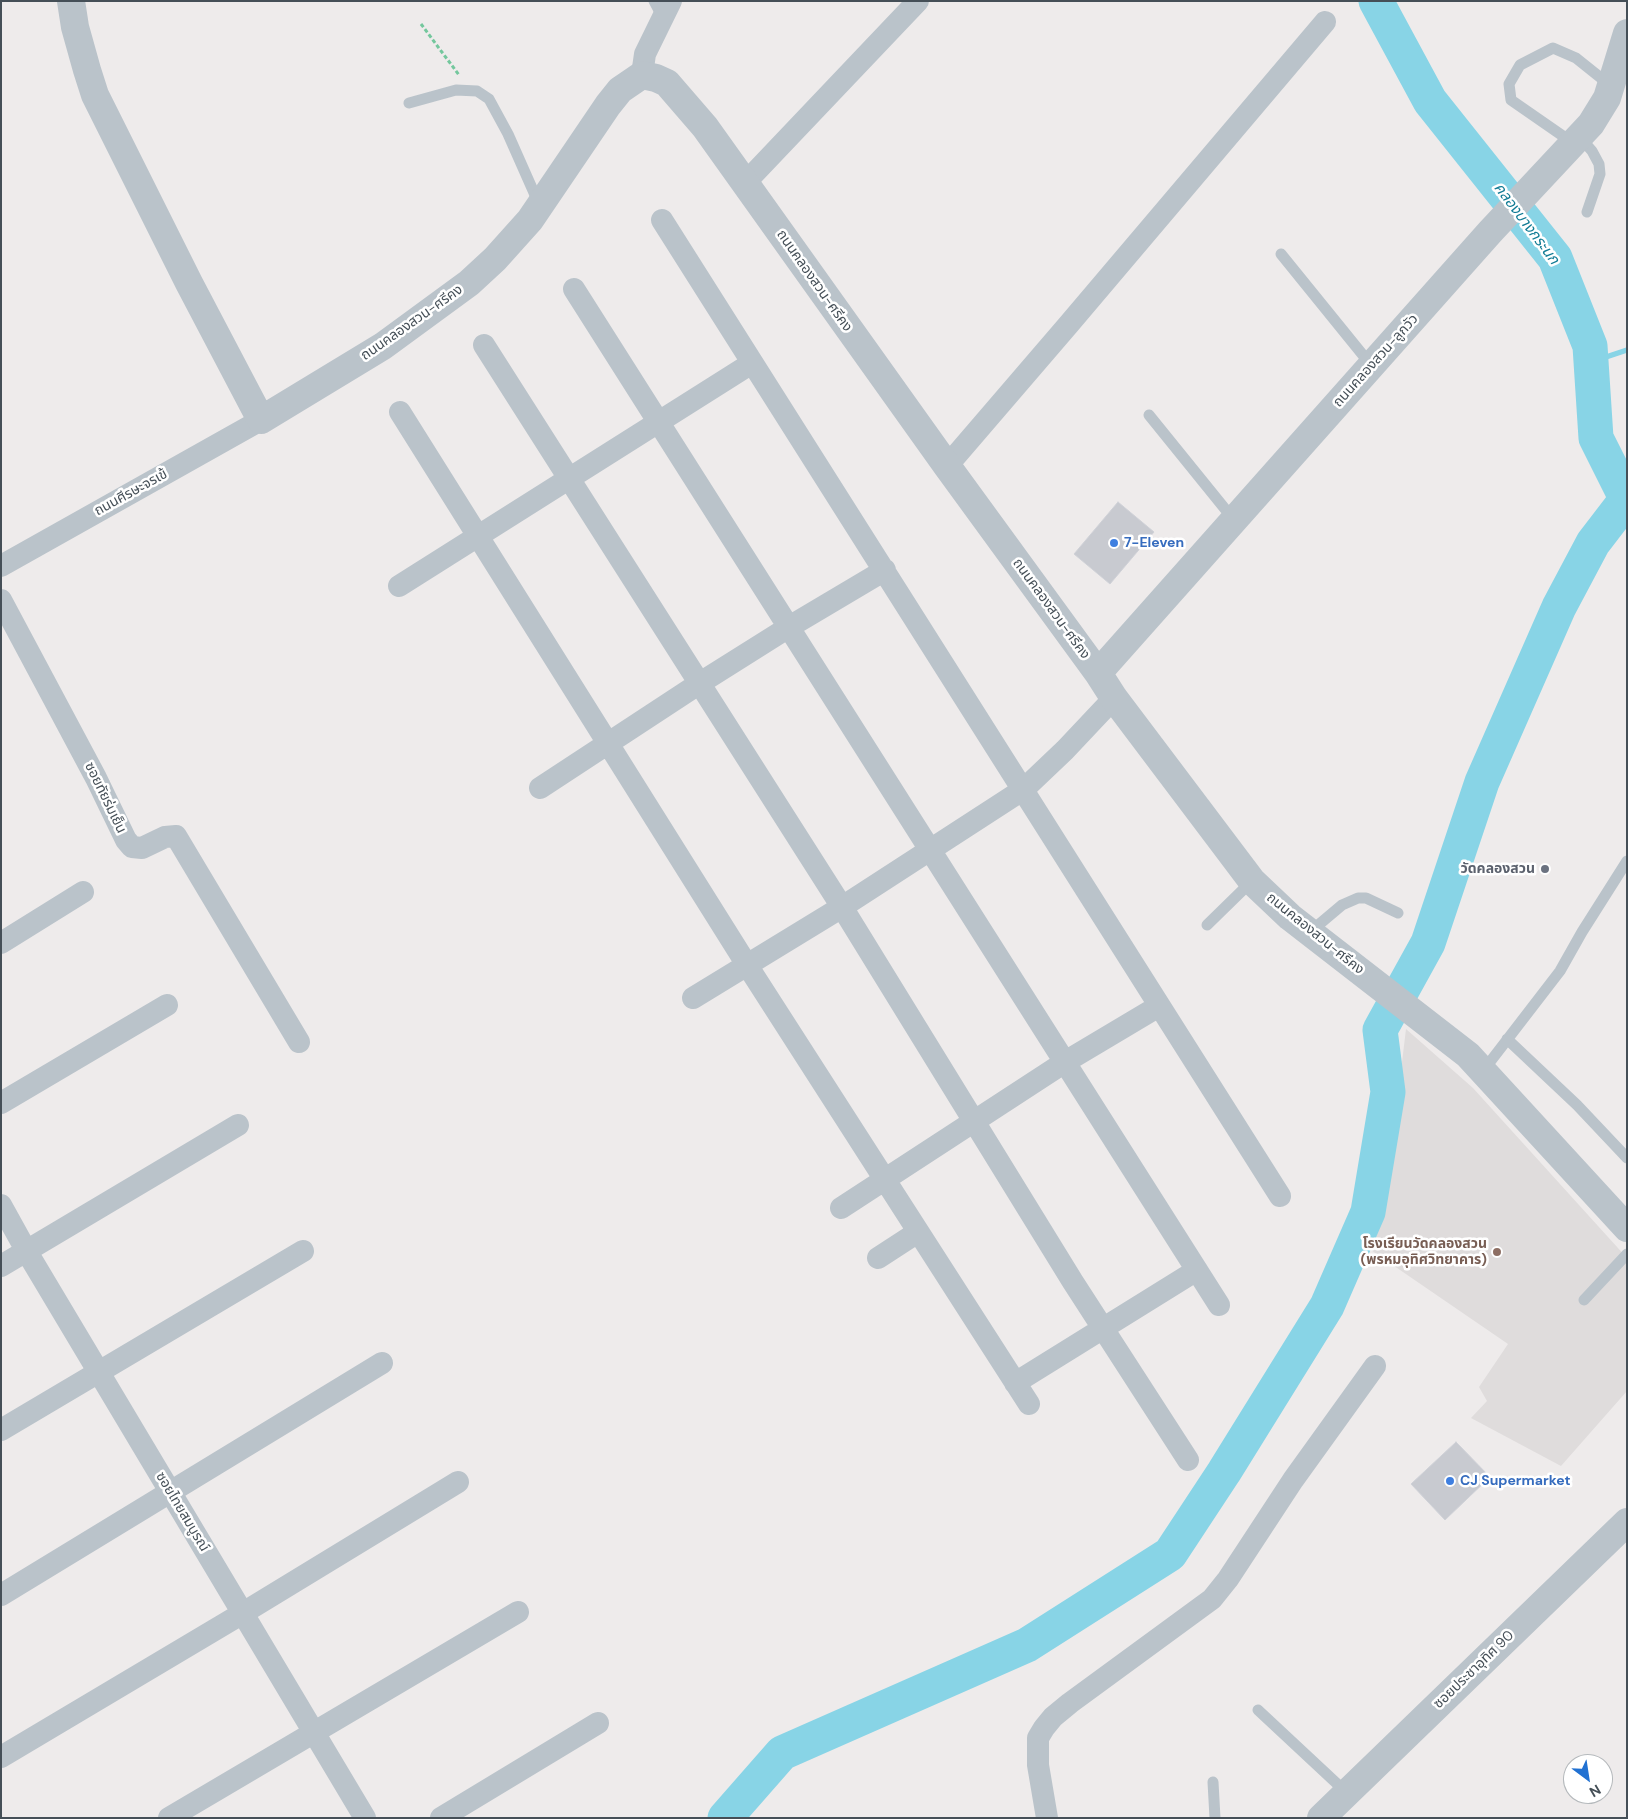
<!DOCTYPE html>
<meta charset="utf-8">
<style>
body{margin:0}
#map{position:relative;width:1628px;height:1819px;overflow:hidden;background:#eeebeb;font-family:"DM Sans",sans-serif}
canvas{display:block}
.frame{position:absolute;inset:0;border:2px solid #454f57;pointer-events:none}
.north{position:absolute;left:1563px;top:1754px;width:50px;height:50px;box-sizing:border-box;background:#fff;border:1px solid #b5b9bc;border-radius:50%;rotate:149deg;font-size:14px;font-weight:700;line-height:20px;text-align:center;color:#454f57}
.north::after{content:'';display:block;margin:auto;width:18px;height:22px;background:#2171d2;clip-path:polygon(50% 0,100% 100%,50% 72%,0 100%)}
</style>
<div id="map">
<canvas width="1628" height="1819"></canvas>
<div class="frame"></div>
<div class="north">N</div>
</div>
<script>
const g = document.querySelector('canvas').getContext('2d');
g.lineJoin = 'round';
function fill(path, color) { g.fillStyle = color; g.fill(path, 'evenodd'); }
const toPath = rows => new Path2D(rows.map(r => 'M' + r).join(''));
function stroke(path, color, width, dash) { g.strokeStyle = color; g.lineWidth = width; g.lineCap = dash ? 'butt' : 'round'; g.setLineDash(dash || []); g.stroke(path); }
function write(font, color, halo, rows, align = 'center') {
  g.font = font + ' "DM Sans","Noto Sans Thai",sans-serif'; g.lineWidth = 5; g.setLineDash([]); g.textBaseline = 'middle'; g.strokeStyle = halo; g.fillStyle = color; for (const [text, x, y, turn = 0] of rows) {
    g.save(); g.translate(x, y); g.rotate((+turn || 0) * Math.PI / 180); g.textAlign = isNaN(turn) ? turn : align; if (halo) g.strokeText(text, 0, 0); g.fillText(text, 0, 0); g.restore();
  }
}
const education = toPath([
 [1406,1029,1473,1088,1627,1258,1627,1391,1561,1466,1471,1418,1487,1401,1479,1387,1508,1344,1365,1246,1369,1221,1399,1123,1399,1087]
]);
const stream = toPath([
 [1591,362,1627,350]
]);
const river = toPath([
 [1376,1,1430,101,1555,258,1590,346,1596,438,1627,500],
 [725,1818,782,1753,1027,1645,1170,1554,1224,1472,1327,1306,1368,1212,1388,1092,1380,1030,1428,943,1482,782,1559,607,1593,543,1626,500]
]);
const building = toPath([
 [1118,502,1154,532,1110,584,1074,554,1118,502],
 [1456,1442,1490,1477,1445,1520,1411,1484,1456,1442]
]);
const path = toPath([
 [421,24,459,75]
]);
const service = toPath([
 [654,1,663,18],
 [409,103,456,90,477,91,489,99,508,134,539,204],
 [1579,136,1592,151,1599,164,1600,174,1587,212],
 [1573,143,1511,100,1509,84,1520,65,1553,48,1576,58,1611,86],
 [1281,254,1371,365],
 [1149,415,1234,520],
 [1207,925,1252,881],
 [1310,932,1342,905,1358,898,1366,898,1398,913],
 [1507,1039,1577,1105,1627,1158],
 [1483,1071,1560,971,1582,932,1627,861],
 [1584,1300,1627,1254],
 [1258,1710,1347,1793],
 [1213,1782,1215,1818]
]);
const minor = toPath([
 [642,75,645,54,671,1],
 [745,183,918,1],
 [662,220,1280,1196],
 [574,289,1219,1305],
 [484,345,842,907,1073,1282,1188,1460],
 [400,412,747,965,1029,1404],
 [947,466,1069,324,1325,22],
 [1,566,261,420],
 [399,586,752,363],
 [1,600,96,778,126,840,132,847,142,848,165,837,176,836,299,1042],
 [540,788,700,683,789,627,885,570],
 [1,943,83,892],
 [693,998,842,907,1024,789,1065,750,1114,698],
 [1,1103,167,1005],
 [1,1205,27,1252,365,1818],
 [841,1208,1065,1062,1159,1006],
 [878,1258,918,1232],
 [1,1266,238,1125],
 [1015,1383,1197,1270],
 [1,1430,303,1251],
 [1,1595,382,1363],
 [1,1757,243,1613,458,1482],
 [169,1818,518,1612],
 [441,1818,598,1723],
 [1047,1818,1038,1765,1038,1738,1044,1728,1053,1717,1070,1703,1212,1599,1228,1579,1293,1480,1375,1366]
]);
const tertiary = toPath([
 [71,1,75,27,87,70,95,95,189,283,261,420,383,346,469,283,495,259,530,220,608,105,620,90,642,75,656,78,667,83,705,127,947,466,1098,673,1114,698,1252,881,1290,917,1468,1055,1627,1228],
 [1098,673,1490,232,1591,124,1607,98,1627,33],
 [1321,1818,1627,1522]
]);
const markers = [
 [1114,543,5,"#3f7fe0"],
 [1545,869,5,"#6b7280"],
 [1497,1252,5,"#8d6e63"],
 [1450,1481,5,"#3f7fe0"]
];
const streetNames = [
 ["ถนนคลองสวน-ศรีคง",814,281,55],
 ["ถนนคลองสวน-ศรีคง",412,323,-35],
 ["ถนนคลองสวน-ลูกวัว",1376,361,-48],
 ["ถนนศีรษะจรเข้",131,493,-29],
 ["ถนนคลองสวน-ศรีคง",1051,609,54],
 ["ซอยทัยร่มเย็น",105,798,64],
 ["ถนนคลองสวน-ศรีคง",1315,934,39],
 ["ซอยไทยสมบูรณ์",182,1512,59],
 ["ซอยประชาอุทิศ 90",1474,1670,-44]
];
const shopNames = [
 ["7-Eleven",1124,543],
 ["CJ Supermarket",1460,1481]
];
const worshipNames = [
 ["วัดคลองสวน",1535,869]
];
const educationNames = [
 ["โรงเรียนวัดคลองสวน",1487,1244],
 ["(พรหมอุทิศวิทยาคาร)",1487,1260]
];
const waterNames = [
 ["คลองบางกระนก",1526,224,53]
];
fill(education, '#dfdcdc');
stroke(stream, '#88d4e6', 5.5);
stroke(river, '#88d4e6', 35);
fill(building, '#c8cad0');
stroke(building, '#cfd1d7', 1);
stroke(path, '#74c79d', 3, [4, 2.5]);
stroke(service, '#bac3ca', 11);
stroke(minor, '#bac3ca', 22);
stroke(tertiary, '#bac3ca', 28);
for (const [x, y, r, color] of markers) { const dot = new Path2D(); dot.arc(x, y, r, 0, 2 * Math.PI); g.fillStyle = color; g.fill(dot); stroke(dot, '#fff', 2); }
write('14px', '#454f57', '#fff', streetNames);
write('bold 14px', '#366cbe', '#fff', shopNames, 'left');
write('bold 14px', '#5b616d', '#fff', worshipNames, 'right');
write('bold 14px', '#785e54', '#fff', educationNames, 'right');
write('italic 15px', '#127c95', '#fff', waterNames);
</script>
